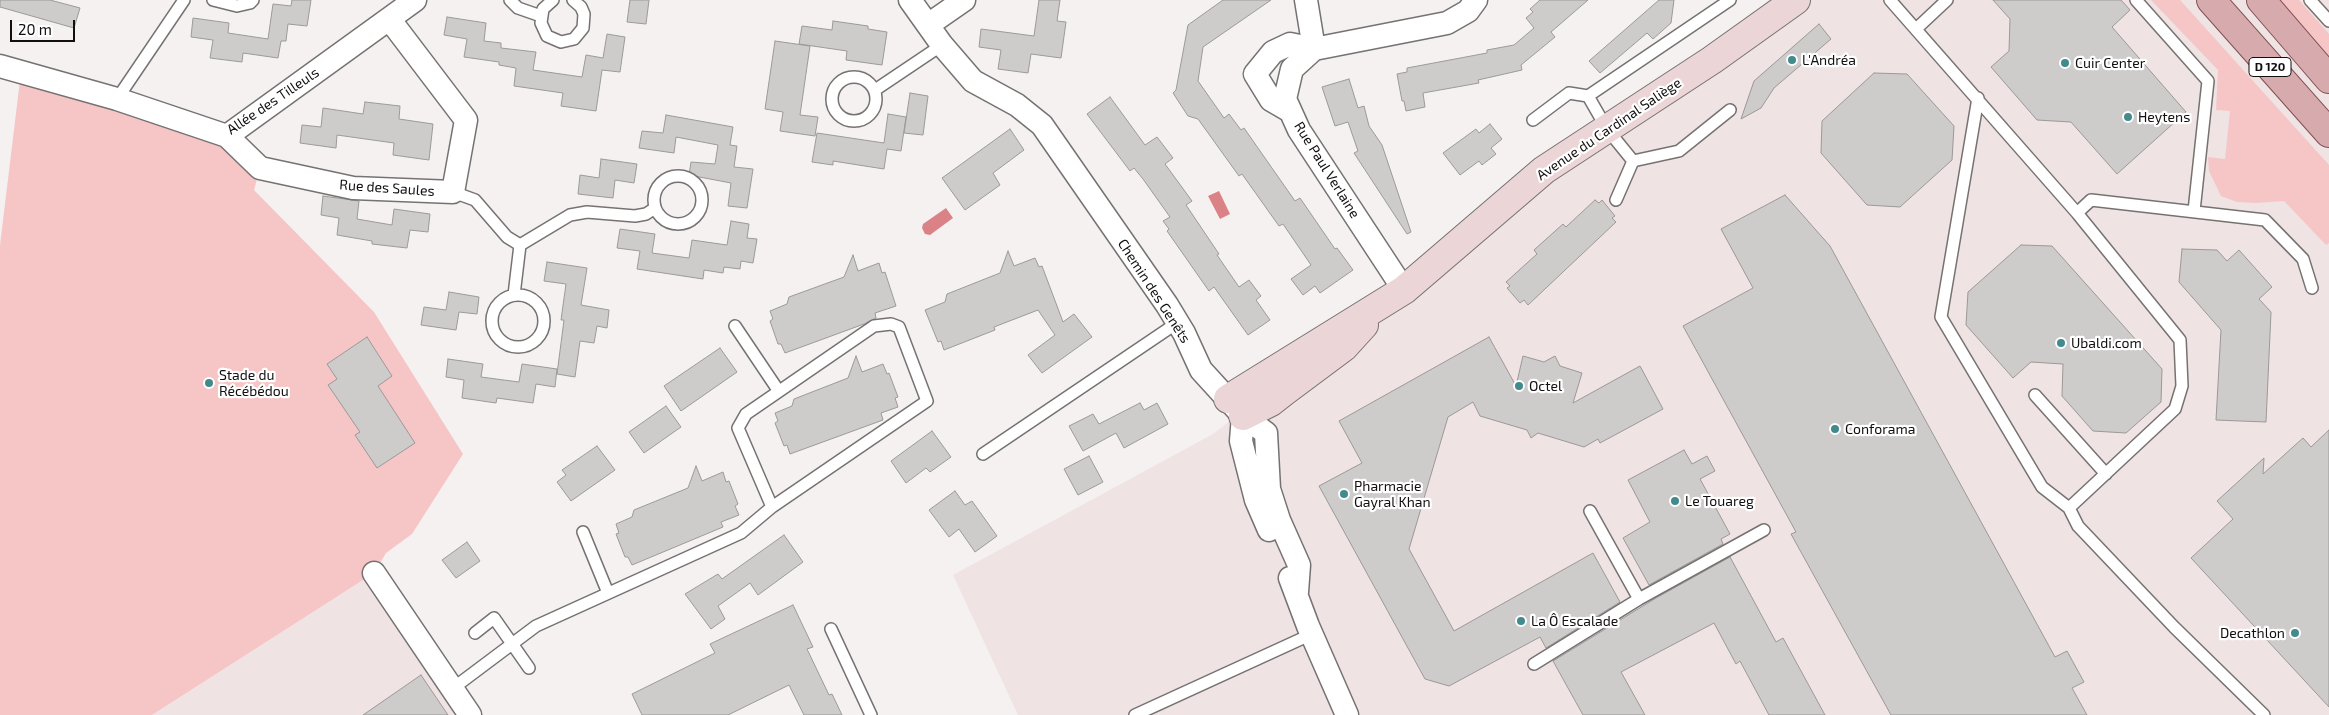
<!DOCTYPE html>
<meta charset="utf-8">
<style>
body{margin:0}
#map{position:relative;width:2329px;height:715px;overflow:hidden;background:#f5f1f1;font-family:"Exo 2",sans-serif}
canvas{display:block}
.scale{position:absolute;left:10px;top:20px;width:65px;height:22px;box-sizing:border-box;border:2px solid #110f0f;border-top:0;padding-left:6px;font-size:15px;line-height:18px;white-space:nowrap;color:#110f0f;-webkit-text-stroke:4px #fff;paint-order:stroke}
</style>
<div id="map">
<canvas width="2329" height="715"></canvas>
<div class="scale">20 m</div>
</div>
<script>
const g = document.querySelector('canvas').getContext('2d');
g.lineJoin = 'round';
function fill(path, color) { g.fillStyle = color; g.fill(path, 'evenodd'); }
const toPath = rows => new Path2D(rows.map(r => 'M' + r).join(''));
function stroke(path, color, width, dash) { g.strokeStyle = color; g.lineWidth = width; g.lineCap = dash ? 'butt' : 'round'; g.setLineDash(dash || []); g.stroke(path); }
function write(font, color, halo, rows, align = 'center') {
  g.font = font + ' "Exo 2",sans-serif'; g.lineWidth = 4.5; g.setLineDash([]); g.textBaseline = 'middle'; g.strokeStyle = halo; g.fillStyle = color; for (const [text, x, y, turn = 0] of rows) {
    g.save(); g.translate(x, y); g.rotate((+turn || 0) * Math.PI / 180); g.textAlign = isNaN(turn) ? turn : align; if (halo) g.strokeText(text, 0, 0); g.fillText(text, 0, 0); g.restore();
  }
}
const built = toPath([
 [1769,0,2329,0,2329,715,1018,715,953,575,1213,434],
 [374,573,470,715,152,715]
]);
const green = toPath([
 [2151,0,2180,0,2329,165,2329,243,2326,245,2284,201,2256,203,2237,202,2221,196,2209,171,2208,157,2225,159,2230,111,2216,110,2218,70],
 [2278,0,2299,0,2329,34,2329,64],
 [21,72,227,136,260,168,254,190,374,312,463,454,412,534,386,553,374,573,152,715,0,715,0,245]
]);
const water = toPath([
 [1219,191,1230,214,1220,219,1208,196],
 [946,208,953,218,930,235,925,234,922,228,923,224]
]);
const building = toPath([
 [0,0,50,0,80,8,74,28,0,7,0,0],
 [292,0,311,0,307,26,288,24,286,41,281,41,278,58,243,53,242,62,210,58,213,40,191,37,193,18,229,23,228,33,268,39,273,4,291,6,292,0],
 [630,0,649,0,646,24,627,22,630,0],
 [1039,0,1060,0,1057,21,1066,22,1061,58,1031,54,1028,73,998,69,1001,50,979,47,981,29,1034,36,1039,0],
 [1223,0,1271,0,1203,47,1198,81,1224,118,1229,114,1241,130,1244,128,1295,201,1300,198,1335,249,1337,248,1353,270,1320,293,1315,286,1303,295,1291,279,1311,265,1283,224,1279,226,1242,174,1239,176,1198,119,1188,116,1173,93,1176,90,1188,25,1223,0],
 [1540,0,1588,0,1551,32,1555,37,1521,65,1522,70,1478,80,1479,83,1423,93,1425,107,1406,111,1404,101,1402,101,1397,74,1407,72,1407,68,1487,53,1487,50,1514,45,1534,28,1526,18,1533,12,1530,9,1540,0],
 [1659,0,1674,0,1671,23,1653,39,1647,33,1600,73,1589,61,1659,0],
 [1993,0,2121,0,2130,10,2112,27,2186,112,2117,174,2071,122,2037,120,1991,67,2009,51,2010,19,1993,0],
 [447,17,486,23,484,41,501,43,501,48,536,52,533,70,582,77,586,55,603,58,607,34,625,37,620,72,602,70,596,111,561,106,563,93,514,86,516,68,499,65,499,62,464,57,467,39,444,35,447,17],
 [833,21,868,26,868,29,887,32,882,65,846,60,847,51,799,44,802,26,832,30,833,21],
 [1819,24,1831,39,1774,88,1761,108,1741,119,1754,81,1819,24],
 [775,41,810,46,800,115,818,117,815,136,780,131,783,112,765,109,775,41],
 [1874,73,1907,74,1954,126,1952,160,1900,207,1867,205,1821,153,1822,121,1874,73],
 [1349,79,1358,108,1364,106,1369,126,1382,145,1411,232,1407,234,1354,153,1358,151,1348,122,1335,126,1322,87,1349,79],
 [910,93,928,96,923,135,904,133,910,93],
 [1110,97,1145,145,1157,137,1173,158,1165,164,1192,201,1186,205,1219,254,1217,255,1239,287,1249,280,1261,296,1256,300,1270,320,1248,335,1214,287,1209,291,1167,231,1169,229,1163,221,1170,217,1143,179,1134,168,1130,171,1087,114,1110,97],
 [365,102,400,106,399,119,433,124,429,160,393,155,394,143,337,135,336,148,300,143,302,125,321,127,323,108,363,114,365,102],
 [888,114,906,117,901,151,887,149,884,169,833,161,833,165,812,162,817,133,884,143,888,114],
 [666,115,733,127,730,145,737,146,734,167,753,169,747,208,728,206,731,183,689,175,691,162,715,164,718,145,676,137,674,153,639,148,642,131,663,133,666,115],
 [1490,124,1502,139,1491,148,1496,154,1482,165,1479,161,1460,175,1443,153,1476,129,1479,133,1490,124],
 [1010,129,1024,150,993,173,1000,185,965,210,942,178,1010,129],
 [601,159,637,164,634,183,615,180,613,198,578,194,580,175,599,178,601,159],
 [1785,195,1830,246,2055,657,2067,651,2084,682,2072,688,2087,715,1891,715,1791,534,1796,532,1683,326,1753,288,1721,229,1785,195],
 [323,196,359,201,357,219,392,225,394,209,430,214,428,232,410,230,407,248,372,244,372,241,337,235,339,218,321,215,323,196],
 [1595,200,1599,203,1602,200,1615,216,1612,218,1616,222,1528,305,1524,300,1520,303,1507,288,1510,286,1506,282,1537,254,1534,250,1563,224,1566,227,1595,200],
 [731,221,749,224,747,238,757,239,753,263,741,261,740,269,724,267,723,273,704,270,703,279,637,269,640,251,617,248,620,229,655,234,652,253,689,258,692,240,727,245,731,221],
 [2021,245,2052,246,2162,369,2161,402,2126,433,2093,431,2062,396,2063,364,2031,362,2013,378,1966,325,1968,292,2021,245],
 [2182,249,2217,250,2227,261,2239,250,2272,287,2259,299,2271,312,2266,422,2216,420,2221,330,2179,282,2182,249],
 [1008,251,1014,266,1035,258,1039,267,1042,266,1063,322,1074,314,1092,337,1042,373,1028,355,1055,335,1038,310,994,327,995,330,944,350,941,341,938,342,925,310,945,302,947,294,1000,273,1008,251],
 [853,255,858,271,879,263,882,273,885,272,896,306,875,313,876,318,864,324,785,353,781,344,778,344,770,321,773,319,770,311,787,304,789,297,844,277,853,255],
 [547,262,587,268,581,305,609,310,607,328,597,326,594,343,580,341,575,377,557,374,564,320,561,320,566,284,544,281,547,262],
 [449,292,479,297,477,314,459,312,456,330,421,325,424,307,446,310,449,292],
 [367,337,392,376,378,386,415,443,377,468,355,435,360,432,328,385,337,379,327,364,367,337],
 [1489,337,1516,386,1523,356,1544,362,1555,356,1560,366,1582,373,1573,403,1640,366,1663,409,1600,443,1598,439,1584,447,1538,433,1531,438,1527,430,1480,416,1473,402,1448,417,1409,549,1454,631,1593,553,1620,602,1546,648,1540,637,1449,686,1425,679,1319,486,1362,463,1339,421,1489,337],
 [720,348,737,372,681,411,664,386,720,348],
 [856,356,862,372,883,364,887,374,889,373,898,397,895,398,898,407,881,413,883,420,790,454,787,445,784,446,775,423,778,421,775,413,792,406,794,399,848,378,856,356],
 [448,359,483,364,481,377,519,382,522,364,557,369,555,387,536,384,533,403,497,398,496,403,462,398,464,380,446,377,448,359],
 [1140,403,1144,410,1157,403,1168,424,1124,448,1116,433,1083,451,1069,426,1093,414,1099,424,1140,403],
 [666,406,681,427,644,453,629,432,666,406],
 [2329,430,2329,707,2191,558,2233,519,2217,501,2264,458,2263,474,2303,438,2311,447,2329,430],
 [932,431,951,457,930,472,926,468,906,483,891,461,932,431],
 [597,446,615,470,571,501,557,482,566,475,562,470,597,446],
 [1684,450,1692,464,1707,456,1715,471,1700,479,1730,534,1721,539,1723,544,1649,585,1623,538,1650,522,1628,480,1684,450],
 [1089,456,1103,482,1078,495,1064,469,1089,456],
 [696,466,702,481,723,472,726,482,729,481,738,504,735,506,739,515,721,522,723,527,632,565,628,557,625,557,616,534,619,533,616,524,632,517,634,510,688,488,696,466],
 [955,491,965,505,972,501,997,536,975,552,959,529,949,537,929,510,955,491],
 [784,535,803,562,758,595,750,583,718,606,725,619,711,629,685,594,718,574,722,579,784,535],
 [467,542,480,561,456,578,442,560,467,542],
 [1730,557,1776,642,1783,638,1825,715,1769,715,1740,661,1736,664,1714,623,1621,672,1645,715,1583,715,1553,661,1656,598,1730,557],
 [793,605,813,647,807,649,829,695,832,694,842,715,804,715,789,685,728,715,642,715,632,694,715,653,710,644,793,605],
 [421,675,448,715,363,715,421,675]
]);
const lane = toPath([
 [213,0,237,6,250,3,253,0],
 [510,0,518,8,541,16],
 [553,0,543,9,541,23,547,36,561,42,574,39,583,28,584,14,581,7,573,0],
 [1730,0,1588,96,1607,129,1633,161,1679,151,1730,110],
 [1890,0,2077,213,2180,340,2182,386,2175,409,2069,508,2078,526,2174,627,2264,715],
 [2136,0,2208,81,2194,211],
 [2310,0,2329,21],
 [1916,29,1947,0],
 '832 99a22 22 0 1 1 44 0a22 22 0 1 1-44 0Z',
 [875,90,942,45],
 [1978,98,1941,317,2042,487,2069,508],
 [117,99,184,0],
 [1533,120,1569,93,1588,96],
 '654 200a24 24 0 1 1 48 0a24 24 0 1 1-48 0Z',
 [453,192,475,200,507,237,520,245,570,215,587,212,635,216,646,214,655,208],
 [1616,200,1633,161],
 [2077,213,2091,200,2265,220,2303,259,2312,288],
 [514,295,520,245],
 '492 321a26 26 0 1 1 52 0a26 26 0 1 1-52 0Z',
 [891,324,899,327,927,401,772,507,738,428,746,414,874,326,891,324],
 [735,326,778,390],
 [2035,395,2106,474],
 [983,454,1177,323],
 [583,532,608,593],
 [1639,599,1764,530],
 [831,629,871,715],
 [475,633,494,618,529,668],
 [1534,664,1639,599,1590,511],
 [452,689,536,626,741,533,772,507],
 [1135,715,1312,634]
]);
const street = toPath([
 [910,0,942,45,973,81,1017,105,1042,125,1167,305,1184,333,1201,370,1243,416,1266,433,1269,489,1279,520,1299,565,1297,592],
 [1306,0,1314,49,1447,23,1468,11,1476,0],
 [928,25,964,0],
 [1314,49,1292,69,1285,99,1299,130,1404,290],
 [0,66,117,99,227,136,415,0],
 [1290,111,1271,100,1255,74,1273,52,1290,44,1314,49],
 [227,136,260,168,353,188,453,192,466,120,390,20],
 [1243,416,1241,441,1256,500,1269,530],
 [374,573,470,715],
 [1290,578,1308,626,1347,715]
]);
const secondary = toPath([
 [1228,399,1404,290,1544,170,1712,60,1796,0],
 [1243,416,1271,402,1285,391,1344,347,1364,325]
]);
const primary = toPath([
 [2211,0,2329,133],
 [2261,0,2329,79]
]);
const markers = [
 [1792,60,5,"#428a8b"],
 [2065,63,5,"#428a8b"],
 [2128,117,5,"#428a8b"],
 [2061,343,5,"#428a8b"],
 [209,383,5,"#428a8b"],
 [1519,386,5,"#428a8b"],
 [1835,429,5,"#428a8b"],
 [1344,494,5,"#428a8b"],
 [1675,501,5,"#428a8b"],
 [1521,621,5,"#428a8b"],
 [2295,633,5,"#428a8b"]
];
const shields = [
 [2270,67,42]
];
const shieldNames = [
 ["D 120",2270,67]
];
const poiNames = [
 ["L'Andréa",1802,60],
 ["Cuir Center",2075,63],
 ["Heytens",2138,117],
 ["Ubaldi.com",2071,343],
 ["Stade du",219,375],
 ["Récébédou",219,391],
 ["Octel",1529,386],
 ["Conforama",1845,429],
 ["Pharmacie",1354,486],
 ["Gayral Khan",1354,502],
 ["Le Touareg",1685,501],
 ["La Ô Escalade",1531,621],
 ["Decathlon",2285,633,"right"]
];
const streetNames = [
 ["Allée des Tilleuls",273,101,-34],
 ["Avenue du Cardinal Saliège",1609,129,-34],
 ["Rue Paul Verlaine",1327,170,58],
 ["Rue des Saules",387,188,4],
 ["Chemin des Genêts",1154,291,57]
];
fill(built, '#efe3e3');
fill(green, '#f6c6c7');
fill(water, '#db8287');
fill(building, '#cecbcb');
stroke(building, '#9c9999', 1);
stroke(lane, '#767272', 14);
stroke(street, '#767272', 25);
stroke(secondary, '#767272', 30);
stroke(primary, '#815053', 30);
stroke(lane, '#fff', 11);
stroke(street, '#fff', 22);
stroke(secondary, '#ebd5d6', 28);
stroke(primary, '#d7abad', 28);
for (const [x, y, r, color] of markers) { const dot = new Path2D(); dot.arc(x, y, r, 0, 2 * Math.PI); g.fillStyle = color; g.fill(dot); stroke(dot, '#fff', 2); }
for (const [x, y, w] of shields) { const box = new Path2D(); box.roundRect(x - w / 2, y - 9.5, w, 19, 4); g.fillStyle = '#fff'; g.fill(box); stroke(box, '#110f0f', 1); }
write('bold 12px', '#110f0f', null, shieldNames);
write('14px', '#110f0f', '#fff', poiNames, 'left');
write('14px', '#110f0f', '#fff', streetNames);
</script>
